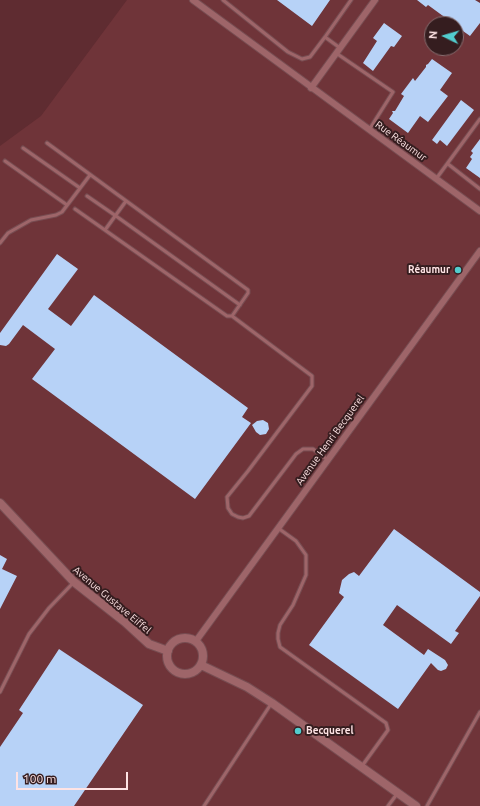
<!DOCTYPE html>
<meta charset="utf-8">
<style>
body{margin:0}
#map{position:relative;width:480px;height:806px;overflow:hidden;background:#5f2c31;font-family:Ubuntu,sans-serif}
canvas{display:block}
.north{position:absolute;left:424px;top:16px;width:40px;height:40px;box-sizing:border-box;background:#351d1f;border:1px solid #856c6e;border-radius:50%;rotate:275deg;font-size:11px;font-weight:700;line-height:16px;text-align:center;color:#fee3e4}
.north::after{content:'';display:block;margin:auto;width:14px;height:18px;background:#52cdce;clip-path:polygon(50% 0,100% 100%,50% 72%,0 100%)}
.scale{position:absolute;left:16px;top:772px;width:112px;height:18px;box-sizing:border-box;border:2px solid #fee3e4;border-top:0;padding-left:5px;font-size:12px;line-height:14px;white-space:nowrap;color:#fee3e4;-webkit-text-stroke:3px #351d1f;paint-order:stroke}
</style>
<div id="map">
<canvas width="480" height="806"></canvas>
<div class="north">N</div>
<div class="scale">100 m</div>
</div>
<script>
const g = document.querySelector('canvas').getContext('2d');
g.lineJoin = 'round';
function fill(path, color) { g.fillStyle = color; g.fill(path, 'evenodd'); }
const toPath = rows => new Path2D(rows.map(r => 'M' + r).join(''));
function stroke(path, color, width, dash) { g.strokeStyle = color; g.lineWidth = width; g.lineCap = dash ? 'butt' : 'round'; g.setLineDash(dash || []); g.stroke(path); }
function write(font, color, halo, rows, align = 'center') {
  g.font = font + ' Ubuntu,sans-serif'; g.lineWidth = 4; g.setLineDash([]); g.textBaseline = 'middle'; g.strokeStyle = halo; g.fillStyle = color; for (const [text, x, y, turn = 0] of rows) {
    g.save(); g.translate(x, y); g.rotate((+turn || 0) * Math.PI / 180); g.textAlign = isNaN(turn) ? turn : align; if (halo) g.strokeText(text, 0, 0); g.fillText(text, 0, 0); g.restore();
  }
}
const built = toPath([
 [127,0,480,0,480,806,0,806,0,146,41,116],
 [432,24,456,24,456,48,432,48]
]);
const building = toPath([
 [277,0,330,0,312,26],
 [417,0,475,0,480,3,480,23,470,36,456,26,456,24,454,24,428,5,426,7],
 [384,23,402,36,394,47,391,46,373,71,363,63,377,41,373,38],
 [432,59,452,73,440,90,448,96,428,122,420,116,408,133,389,119,393,113,392,111,395,111,404,96,401,94,413,78,415,81,426,67,426,65,428,64],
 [461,100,474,110,447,146,440,140,437,144,432,140],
 [480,139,480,178,466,168,472,159,470,157,473,153,471,151],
 [57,254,78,269,48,309,71,326,94,295,248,408,242,417,251,423,195,499,32,379,55,349,23,325,9,344,6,346,0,345,0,333],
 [263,420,268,423,269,429,266,434,260,435,256,432,252,425,257,421],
 [394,529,480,592,480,596,455,631,459,633,451,644,397,605,383,625,424,655,428,649,445,660,448,665,446,669,441,671,438,670,431,663,398,709,309,645,344,597,339,593,342,580,349,574,354,572,359,576],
 [0,555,7,559,2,569,17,576,0,609],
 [59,649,143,705,74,806,0,806,0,747,23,713,19,710]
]);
const service = toPath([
 [223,0,288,52,302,59,310,57,325,37],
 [340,48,325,37,351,0],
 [336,53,393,92,369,130],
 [47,143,248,290,248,293,232,316],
 [23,148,80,188],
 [5,161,67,205],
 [448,164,480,189],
 [436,179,480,119],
 [87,196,116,216,240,305],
 [75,209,227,316,232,316,312,376,312,386,248,471,227,497,228,508,232,514,238,517,243,518,249,516,296,454,303,449,313,449,328,460],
 [105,230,126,201],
 [0,243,8,233,31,220,56,215,62,212,90,175],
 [278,528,296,541,306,555,306,575,293,605,280,625,278,633,278,639,280,647,386,723,388,730,362,766],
 [0,692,29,634,49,608,74,582],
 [204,806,271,704],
 [388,806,397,794],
 [427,806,480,712]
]);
const minor = toPath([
 [193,0,480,211],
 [311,88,375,0],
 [196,641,480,251]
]);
const tertiary = toPath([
 [0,503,74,582,125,622,149,644,168,651],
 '167 656a18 18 0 1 1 36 0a18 18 0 1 1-36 0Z',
 [201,665,247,687,272,703,416,806]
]);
const markers = [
 [458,270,4,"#52cdce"],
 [298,731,4,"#52cdce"]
];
const streetNames = [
 ["Rue Réaumur",401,141,36],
 ["Avenue Henri Becquerel",330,440,-54],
 ["Avenue Gustave Eiffel",112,600,40]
];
const poiNames = [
 ["Réaumur",450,270],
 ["Becquerel",306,731,"left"]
];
fill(built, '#6f3439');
fill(building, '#b7d2f7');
stroke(service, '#774d52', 5);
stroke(minor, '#774d52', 8);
stroke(tertiary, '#774d52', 10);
stroke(service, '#9e6569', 3);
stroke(minor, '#9e6569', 6);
stroke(tertiary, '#9e6569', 8);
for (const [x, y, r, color] of markers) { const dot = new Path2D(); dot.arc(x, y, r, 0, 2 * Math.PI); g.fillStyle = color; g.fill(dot); stroke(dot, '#351d1f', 1.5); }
write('10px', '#fee3e4', '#351d1f', streetNames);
write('bold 10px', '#fee3e4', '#351d1f', poiNames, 'right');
</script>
